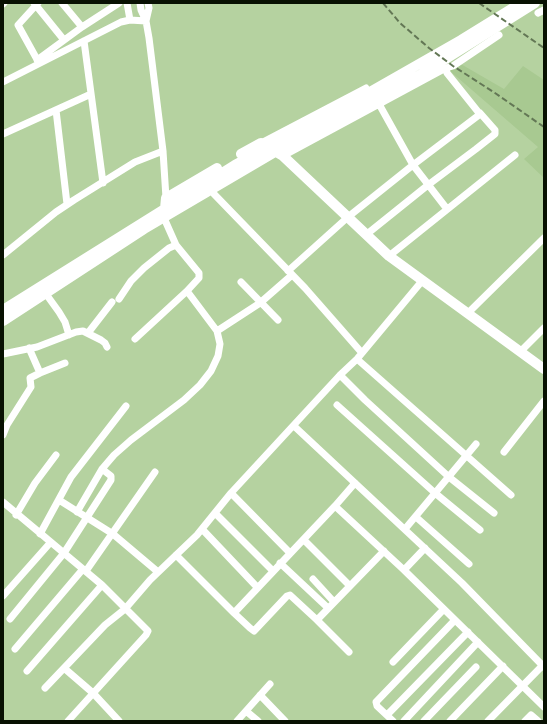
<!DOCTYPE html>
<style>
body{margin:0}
#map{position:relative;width:547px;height:724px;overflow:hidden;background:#b5d2a0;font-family:Helvetica,sans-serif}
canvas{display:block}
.frame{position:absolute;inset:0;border:4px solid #081102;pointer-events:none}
</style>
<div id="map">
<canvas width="547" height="724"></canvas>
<div class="frame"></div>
</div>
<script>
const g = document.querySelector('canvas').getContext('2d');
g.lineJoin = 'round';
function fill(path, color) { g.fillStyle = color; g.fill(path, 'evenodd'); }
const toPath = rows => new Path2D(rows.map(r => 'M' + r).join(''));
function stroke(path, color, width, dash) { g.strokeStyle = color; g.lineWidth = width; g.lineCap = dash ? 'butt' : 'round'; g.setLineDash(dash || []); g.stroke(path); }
const built = toPath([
 [459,63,504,89,523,66,544,80,544,178,524,159,538,147,450,71]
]);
const street = toPath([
 [34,3,64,40],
 [38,3,18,25,39,63],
 [62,3,82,27],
 [127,3,130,20],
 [140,3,141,10,146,21,149,38,163,151,166,198],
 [3,4,4,3],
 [538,13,544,10],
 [146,21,149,8,148,3],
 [84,41,103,183],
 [37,60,82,27,119,3],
 [3,82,121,22,130,20,146,21],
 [379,104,413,165,447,209],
 [56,110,67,204],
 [3,134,91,94],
 [261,143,366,88],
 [283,156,446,68],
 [214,194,305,288,362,353],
 [367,234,428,185,476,149,495,134,495,130,480,113],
 [3,255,56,212,74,200,135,162,163,151],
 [389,256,515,155],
 [288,271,348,217,413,165,479,115,479,113,447,73,446,68,453,66,499,35],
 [241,282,278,320],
 [46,294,59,312,65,322,69,335],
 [119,299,131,281,144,268,169,248,176,245],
 [468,313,544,238],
 [217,331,260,303,292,275],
 [88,333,112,302],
 [135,339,187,291],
 [29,348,40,373,65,363],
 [520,352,544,328],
 [3,354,37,347,76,332,83,331,101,340,105,343,107,347],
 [357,359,511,495],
 [340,375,365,400,449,477,494,513],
 [337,405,435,493,480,530],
 [294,426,462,583,544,667],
 [3,435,7,425,31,387,30,378,40,373],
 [504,452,544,401],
 [231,493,290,553],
 [59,500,113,534,158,572],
 [3,502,102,585,148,631,146,635,68,721],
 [335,506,404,570,425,548],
 [77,512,102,469,114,455,131,440,184,400,200,385,211,371,218,356,220,344,217,331,187,291,199,278,199,273,176,245,164,218],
 [215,513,273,571],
 [16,515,35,483,56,455],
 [416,517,469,564],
 [202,529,257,587],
 [405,529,476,444],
 [40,534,71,477,126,406],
 [304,540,350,586],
 [176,555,234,613,335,506,355,483],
 [280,563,328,608],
 [404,570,544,707],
 [86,571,155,472],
 [313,579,334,602],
 [3,596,50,543],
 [234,613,250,628,254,631,287,596,290,595,317,620,384,551],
 [10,619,64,553,111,480,111,476,102,469],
 [317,620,349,652],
 [15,649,83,569],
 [393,662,443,610],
 [64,668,93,693,119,721],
 [27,671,102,585],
 [45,688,105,625,125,609,150,580,197,535,231,493,340,375,357,359,422,281],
 [260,695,285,721],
 [246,711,258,721],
 [387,715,468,632],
 [237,721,270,684],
 [393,721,377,706,376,702,455,620],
 [404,721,478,642],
 [424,721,476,667],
 [450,721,503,666],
 [488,721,544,664],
 [525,721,531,715,538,721]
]);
const secondary = toPath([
 [241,154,261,143,283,156,389,256,544,369],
 [165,209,166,198,217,168],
 [3,310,235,165,354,101,461,40,521,3],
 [3,321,144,229,275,152,420,75,535,3]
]);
const rail = toPath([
 [383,3,400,23,429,48,453,66,495,93,544,127],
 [479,3,544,48]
]);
fill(built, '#a8c991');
stroke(street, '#fff', 7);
stroke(secondary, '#fff', 10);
stroke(rail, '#637755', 2, [6, 3]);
</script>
